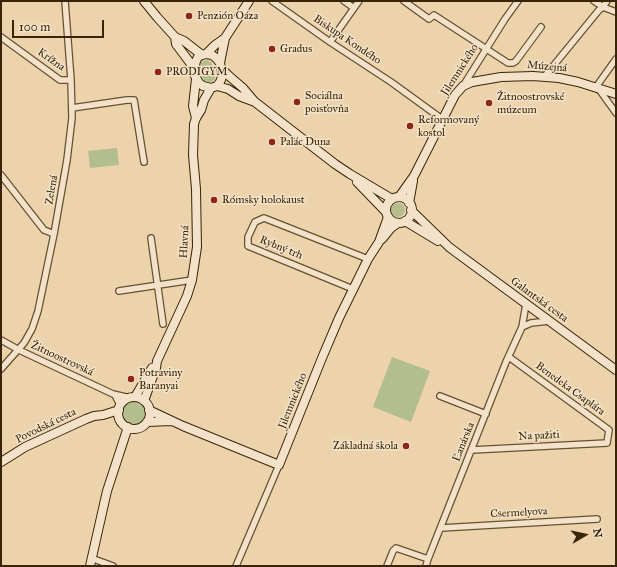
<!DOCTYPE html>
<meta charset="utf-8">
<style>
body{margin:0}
#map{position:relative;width:617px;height:567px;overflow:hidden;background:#edd3ac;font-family:"IM FELL Great Primer",serif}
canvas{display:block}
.frame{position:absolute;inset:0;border:2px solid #392405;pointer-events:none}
.north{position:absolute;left:565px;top:515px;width:40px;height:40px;-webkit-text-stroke:3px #f3e2c9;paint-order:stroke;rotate:81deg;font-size:11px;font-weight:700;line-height:16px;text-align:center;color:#392405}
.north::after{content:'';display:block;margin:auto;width:14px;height:18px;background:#392405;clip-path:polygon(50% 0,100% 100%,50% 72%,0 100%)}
.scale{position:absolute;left:12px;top:20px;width:92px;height:18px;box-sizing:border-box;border:2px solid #392405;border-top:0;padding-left:5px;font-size:12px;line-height:14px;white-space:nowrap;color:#392405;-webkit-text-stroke:3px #f3e2c9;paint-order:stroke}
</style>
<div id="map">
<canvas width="617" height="567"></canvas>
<div class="frame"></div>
<div class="north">N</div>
<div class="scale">100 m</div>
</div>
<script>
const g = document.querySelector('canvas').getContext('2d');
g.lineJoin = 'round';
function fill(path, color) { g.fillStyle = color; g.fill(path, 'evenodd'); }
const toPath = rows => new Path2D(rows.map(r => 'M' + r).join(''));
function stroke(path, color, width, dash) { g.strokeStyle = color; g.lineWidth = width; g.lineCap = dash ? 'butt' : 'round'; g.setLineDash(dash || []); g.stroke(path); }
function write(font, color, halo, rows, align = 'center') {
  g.font = font + ' "IM FELL Great Primer",serif'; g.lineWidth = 3; g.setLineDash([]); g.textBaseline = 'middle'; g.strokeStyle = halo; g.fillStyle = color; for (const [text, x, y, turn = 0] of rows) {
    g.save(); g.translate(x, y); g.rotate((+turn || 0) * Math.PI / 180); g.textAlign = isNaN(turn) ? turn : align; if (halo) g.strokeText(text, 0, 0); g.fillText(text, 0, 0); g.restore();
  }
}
const green = toPath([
 [206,60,211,62,215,70,215,79,211,82,208,83,204,81,200,69,200,66,201,62],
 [117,148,119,165,90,168,88,151],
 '391 210a7 7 0 1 1 14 0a7 7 0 1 1-14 0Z',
 [392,357,430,371,411,422,373,407],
 '122 413a12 12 0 1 1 24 0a12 12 0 1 1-24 0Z'
]);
const street = toPath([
 [272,1,330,42,391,82,442,119],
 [344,1,354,8],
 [404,1,429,19,434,15,508,63,513,63,516,61,541,27],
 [594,1,603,7,616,12],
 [1,37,60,80,71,80],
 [330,42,359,1],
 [545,76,599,10,603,7,607,1],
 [463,86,505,19,518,1],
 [596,87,616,59],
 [598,88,616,113],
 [72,108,127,100,134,100,144,162],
 [1,175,44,230,54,234],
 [151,238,163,324],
 [353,289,248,246,248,237,255,222,264,218,368,259],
 [119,291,192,280],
 [522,327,531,323,549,321],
 [1,340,19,350,113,394,130,398],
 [1,369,24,343,32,329,38,311,54,234,67,160,72,118,71,80,65,1],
 [115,395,120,405],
 [440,396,486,414],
 [472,450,607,443,609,430,509,357],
 [441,528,597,519],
 [91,558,113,566],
 [236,566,279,465],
 [387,566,393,551,396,548,428,559],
 [426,566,428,559,506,362,522,327,526,304]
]);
const secondary = toPath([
 [144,1,157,17,175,37,184,41,202,55],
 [175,37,176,44,188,60,194,69,194,74,199,83,203,86,211,88,217,86,220,82,222,77,221,68,220,63,216,58,212,55,206,54],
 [220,63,225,38],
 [221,68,229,76,243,88,254,101],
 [194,69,196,61,198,57,202,55,206,54,215,45,225,38,249,1],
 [217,86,228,89,239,96,255,102,335,164,350,174,392,199],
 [196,118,193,106,196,79],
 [357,182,386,212],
 [399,197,414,176,455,95,463,86,472,82,501,77,533,76,559,78,578,82,616,94],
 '386 210a13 13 0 1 1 26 0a13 13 0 1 1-26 0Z',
 [409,203,413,181],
 [411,210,449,247,457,253,616,370],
 [405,221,438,241],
 [382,239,391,228,398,223],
 [135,397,152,368],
 '118 413a16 16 0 1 1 32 0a16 16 0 1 1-32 0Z',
 [144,401,156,368,157,361,187,296,192,280,197,247,196,189,193,155,194,124,196,118,201,110,204,100,211,88],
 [149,410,183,426,279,465,322,358,339,318,368,259,379,242,388,217],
 [147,422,172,421],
 [1,462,25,447,86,419,94,416,103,415,119,410],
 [90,566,107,491,128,427]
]);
const markers = [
 [189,16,4,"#8f2418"],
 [272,49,4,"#8f2418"],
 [158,72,4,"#8f2418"],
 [297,102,4,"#8f2418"],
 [489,103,4,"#8f2418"],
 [410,126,4,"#8f2418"],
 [272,142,4,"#8f2418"],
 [214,200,4,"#8f2418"],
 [131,379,4,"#8f2418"],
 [406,446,4,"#8f2418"]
];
const poiNames = [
 ["Penzión Oáza",197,16],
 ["Gradus",280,49],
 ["PRODIGYM",166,72],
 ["Sociálna",305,96],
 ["poisťovňa",305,109],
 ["Žitnoostrovské",497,97],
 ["múzeum",497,110],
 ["Reformovaný",418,120],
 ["kostol",418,133],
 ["Palác Duna",280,142],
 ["Rómsky holokaust",222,200],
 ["Potraviny",139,373],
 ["Baranyai",139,386],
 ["Základná škola",398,446,"right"]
];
const streetNames = [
 ["Biskupa Kondého",347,40,34],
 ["Krížna",51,60,35],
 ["Múzejná",547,67,5],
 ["Jilemnického",460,70,-57],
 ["Zelená",52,190,-80],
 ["Hlavná",185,242,-87],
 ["Rybný trh",281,248,22],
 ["Galantská cesta",539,300,36],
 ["Žitnoostrovská",62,359,25],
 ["Benedeka Csaplára",570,389,36],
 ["Jilemnického",293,401,-68],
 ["Povodská cesta",46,426,-26],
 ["Na pažiti",539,436,-3],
 ["Ľanárska",464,442,-68],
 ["Csermelyova",519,513,-3]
];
fill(green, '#b2be8e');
stroke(street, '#66502f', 8);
stroke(secondary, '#392405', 10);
stroke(street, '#f3e2c9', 5.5);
stroke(secondary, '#f3e2c9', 8);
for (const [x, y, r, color] of markers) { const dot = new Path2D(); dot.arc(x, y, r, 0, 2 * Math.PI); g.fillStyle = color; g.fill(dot); stroke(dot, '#f3e2c9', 1.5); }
write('11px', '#392405', '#f3e2c9', poiNames, 'left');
write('11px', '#392405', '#f3e2c9', streetNames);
</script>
